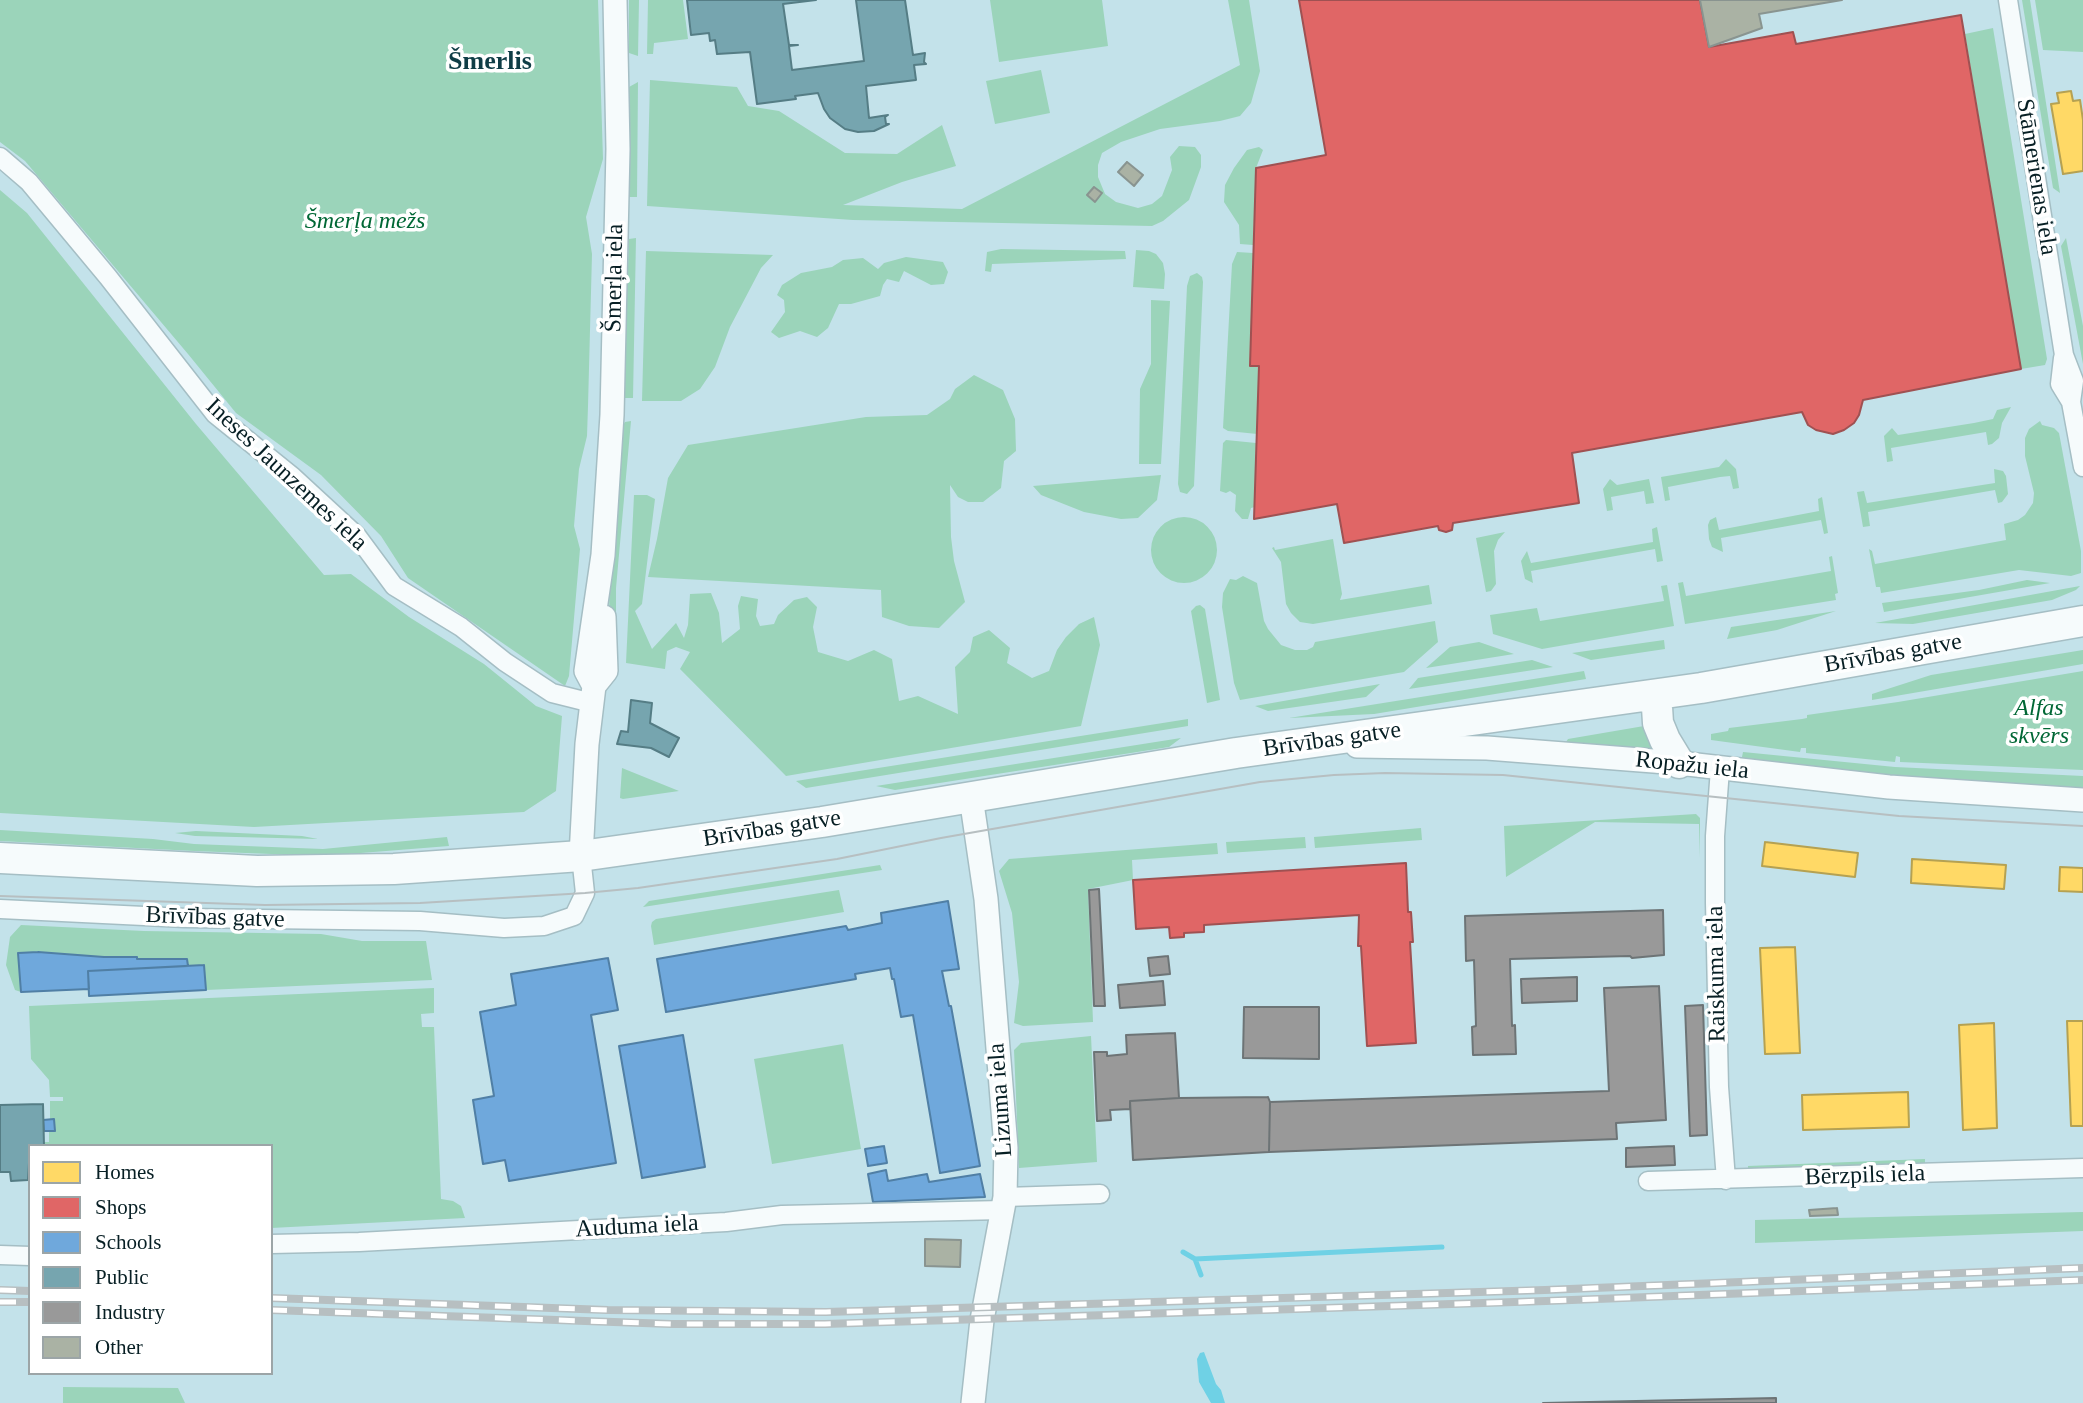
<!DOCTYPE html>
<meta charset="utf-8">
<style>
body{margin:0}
#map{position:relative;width:2083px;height:1403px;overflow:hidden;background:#c3e2ea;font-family:"Times New Roman",serif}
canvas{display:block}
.legend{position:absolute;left:28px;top:1144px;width:245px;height:231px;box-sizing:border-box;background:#fff;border:2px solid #9ca5a7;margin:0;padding:9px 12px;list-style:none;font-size:21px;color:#071f24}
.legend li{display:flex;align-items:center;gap:14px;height:35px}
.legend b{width:35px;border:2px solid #9ca5a7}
</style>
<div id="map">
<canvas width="2083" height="1403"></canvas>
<ul class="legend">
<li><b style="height:19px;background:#ffd966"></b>Homes</li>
<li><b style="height:19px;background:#e06666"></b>Shops</li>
<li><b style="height:19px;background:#6fa8dc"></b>Schools</li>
<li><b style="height:19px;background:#76a5af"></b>Public</li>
<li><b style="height:19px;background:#999"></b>Industry</li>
<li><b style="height:19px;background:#aab2a4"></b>Other</li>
</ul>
</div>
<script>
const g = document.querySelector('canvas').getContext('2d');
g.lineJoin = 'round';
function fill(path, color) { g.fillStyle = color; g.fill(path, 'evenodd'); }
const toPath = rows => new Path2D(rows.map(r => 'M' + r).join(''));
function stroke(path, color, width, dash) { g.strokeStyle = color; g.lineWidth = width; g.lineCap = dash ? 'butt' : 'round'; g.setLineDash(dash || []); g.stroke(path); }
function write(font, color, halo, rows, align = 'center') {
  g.font = font + ' "Times New Roman",serif'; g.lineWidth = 7; g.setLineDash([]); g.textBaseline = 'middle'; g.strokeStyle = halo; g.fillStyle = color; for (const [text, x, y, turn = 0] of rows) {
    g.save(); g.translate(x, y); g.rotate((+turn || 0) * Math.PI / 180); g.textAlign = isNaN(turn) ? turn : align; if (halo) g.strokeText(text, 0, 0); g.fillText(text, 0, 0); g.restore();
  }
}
const green = toPath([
 [0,0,598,0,603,159,586,217,592,254,588,406,587,436,579,469,574,526,580,549,569,676,565,686,408,578,381,536,321,475,236,413,188,354,25,161,0,142],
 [629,0,639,0,638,56,629,53],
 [648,0,683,0,688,39,654,43,653,54,647,54],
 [990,0,1102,0,1108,46,999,62],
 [1228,0,1249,0,1260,71,1251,103,1240,116,1220,121,1160,129,1121,142,1102,153,1098,165,1098,177,1105,194,1116,202,1138,208,1152,204,1162,196,1172,170,1170,157,1179,146,1195,147,1201,155,1201,167,1189,200,1163,221,1152,226,853,220,647,206,650,80,737,87,748,106,779,111,845,153,897,154,942,125,956,166,902,182,843,205,962,209,1240,65],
 [2022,0,2030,0,2060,193,2053,188],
 [2035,0,2083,0,2083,52,2043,50],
 [1993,28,2047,359,2045,365,2021,369,1965,34],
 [1041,70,1050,113,995,124,986,81],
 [638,82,637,197,628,197,627,95,629,87],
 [1259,147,1263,150,1256,168,1253,245,1240,244,1239,225,1224,202,1225,185,1234,168,1247,150],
 [0,190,27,213,196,424,324,575,351,574,409,617,484,664,536,706,562,716,556,791,524,812,254,827,0,813],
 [636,238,633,398,623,398,629,239],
 [2066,238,2083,326,2083,364,2061,246],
 [1001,249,1125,251,1126,259,992,264,991,272,985,271,987,252],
 [1136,250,1149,251,1156,254,1163,263,1165,274,1164,289,1133,287],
 [646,251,773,255,761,268,730,327,715,367,700,389,681,401,642,401],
 [1237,252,1253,253,1250,365,1259,366,1257,434,1228,431,1223,428,1232,264],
 [906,257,943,262,948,272,944,284,931,285,904,271,899,282,887,279,883,285,880,296,851,304,839,304,828,328,817,337,800,331,779,338,771,332,785,312,784,300,777,295,782,285,801,273,832,267,843,260,863,258,878,269,884,263],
 [1197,273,1202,277,1203,282,1194,486,1187,494,1180,492,1178,484,1187,286,1190,276],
 [1151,300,1170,301,1161,464,1139,464,1140,389,1151,364],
 [974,375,1003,390,1015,419,1016,451,1004,461,1001,488,983,502,968,502,958,497,950,485,951,537,954,561,965,602,939,628,909,626,882,617,881,590,648,577,657,539,668,478,688,445,866,417,927,415,950,399,955,389],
 [2011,407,2002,423,1999,438,1992,444,1988,445,1986,432,1891,448,1893,461,1887,462,1884,436,1892,428,1898,435,1974,423,1993,419,1997,410],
 [631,421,616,588,616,647,610,646,609,588,622,427,625,422],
 [2040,421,2042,425,2054,428,2059,433,2081,551,2081,573,2071,576,2019,570,1881,593,1880,587,1876,587,1869,549,1872,551,1875,564,2006,540,2004,524,2018,520,2025,515,2033,503,2034,493,2025,456,2025,438,2029,429],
 [1226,440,1256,443,1255,507,1251,508,1248,519,1242,519,1235,511,1236,495,1230,491,1226,493,1220,491,1223,443],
 [1726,459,1736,469,1739,488,1733,489,1730,476,1720,477,1668,487,1670,500,1665,501,1661,477,1719,467],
 [1994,469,2003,471,2006,476,2008,494,2002,502,1998,503,1995,490,1868,512,1870,526,1863,527,1857,492,1864,491,1867,503,1995,483],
 [1161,475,1157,500,1138,518,1121,519,1084,512,1041,495,1033,486],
 [1610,479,1617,485,1649,479,1654,503,1646,504,1644,491,1611,497,1613,510,1607,511,1603,489],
 [634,495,647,495,655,499,642,604,635,611,652,649,676,623,684,638,688,625,690,594,711,593,719,613,722,643,740,629,738,606,741,596,758,599,756,616,760,626,774,624,778,615,794,600,807,597,817,607,813,627,818,652,848,661,874,650,892,659,899,701,918,696,958,714,955,667,970,652,973,637,989,630,1010,648,1007,663,1032,678,1049,671,1057,650,1066,637,1079,624,1094,617,1100,645,1081,726,786,776,680,669,690,652,676,647,667,651,665,669,626,663],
 [1822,497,1828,533,1824,534,1821,520,1721,538,1723,552,1712,547,1709,539,1708,525,1710,520,1716,517,1719,530,1819,511,1818,499],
 '1151 550a33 33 0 1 1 66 0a33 33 0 1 1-66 0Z',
 [1657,527,1663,561,1657,562,1655,549,1531,571,1533,583,1525,579,1521,561,1527,551,1531,563,1653,542,1652,529],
 [1505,532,1498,540,1494,551,1496,584,1491,591,1486,592,1476,538],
 [1333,539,1342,594,1340,600,1429,585,1432,604,1313,624,1300,622,1291,613,1286,604,1281,562,1272,548,1274,547,1275,550],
 [1832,556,1838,593,1835,594,1836,600,1685,624,1678,583,1683,582,1686,596,1831,571,1829,557],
 [1243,576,1257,583,1264,621,1268,629,1281,645,1295,650,1307,650,1313,647,1315,642,1435,621,1438,642,1404,672,1240,700,1234,683,1222,607,1223,593,1230,579,1236,580],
 [2027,580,2050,583,1884,612,1882,603,1979,590],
 [1667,585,1674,626,1542,649,1493,634,1490,615,1537,608,1540,621,1664,601,1661,586],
 [2080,586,2076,590,2052,600,1913,624,1875,623],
 [1200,605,1205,609,1220,700,1207,703,1191,611,1196,606],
 [1836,611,1777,630,1727,639,1731,627],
 [1664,640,1665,649,1591,660,1572,653],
 [1479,642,1514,654,1426,668,1450,647],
 [2083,650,2083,664,1872,700,1872,694,1931,675],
 [1532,660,1553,667,1409,689,1418,678],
 [1584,671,1586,679,1374,714,1289,718],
 [2083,671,2083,770,1900,762,1900,757,1896,756,1895,762,1806,753,1806,748,1801,748,1800,752,1711,740,1711,734,1728,731,1729,728,1802,719,1807,718,1807,715,1898,702],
 [1380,684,1366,697,1268,711,1255,706],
 [1188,719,1188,726,806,788,796,781],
 [1644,726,1661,753,1566,742,1568,739],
 [1181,738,1169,747,895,790,876,786],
 [1743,752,1895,767,2083,776,2083,789,1977,784,1741,762],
 [622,768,679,791,623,799,620,798],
 [1696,814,1700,818,1700,858,1699,824,1595,822,1506,877,1504,826],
 [1421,828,1422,840,1315,848,1314,837],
 [0,830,153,839,194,844,323,849,447,837,449,846,323,856,194,851,0,841],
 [196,831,302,836,318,839,195,836,175,833],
 [1305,837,1306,848,1227,853,1226,842],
 [1217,843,1218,854,1132,860,1133,880,1088,889,1093,1022,1023,1026,1014,1023,1019,982,1012,913,999,871,1009,859],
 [880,865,882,870,643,907,649,901],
 [839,890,844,912,654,945,651,926,652,922,656,919],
 [21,925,144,931,321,934,362,941,426,941,432,980,206,990,204,965,188,966,187,959,137,959,137,957,104,957,38,952,18,953,21,992,15,990,6,965,10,937],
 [434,988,434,1013,421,1014,422,1027,434,1027,441,1199,453,1201,461,1206,465,1218,271,1228,271,1146,44,1146,44,1142,49,1142,49,1131,55,1130,54,1119,50,1119,50,1101,63,1101,63,1097,50,1097,49,1080,31,1059,29,1006],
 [1091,1036,1097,1162,1019,1168,1014,1050,1021,1043],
 [843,1044,861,1149,772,1164,754,1059],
 [1925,1159,1925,1164,1748,1170,1748,1166],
 [2083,1212,2083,1231,1755,1243,1755,1220],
 [63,1387,178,1388,185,1403,63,1403]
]);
const water = toPath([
 [1204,1352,1216,1384,1221,1390,1225,1403,1211,1403,1199,1382,1197,1359,1200,1353]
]);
const homes = toPath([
 [2071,91,2073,101,2080,100,2083,120,2083,171,2063,174,2051,104,2059,103,2057,93,2071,91],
 [1765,842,1858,853,1855,877,1762,866,1765,842],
 [1912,859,2006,865,2004,889,1911,883,1912,859],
 [2060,867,2083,868,2083,892,2059,891,2060,867],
 [1795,947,1800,1053,1765,1054,1760,948,1795,947],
 [2067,1021,2083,1021,2083,1126,2071,1126,2067,1021],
 [1994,1023,1997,1128,1963,1130,1959,1025,1994,1023],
 [1908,1092,1909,1127,1803,1130,1802,1095,1908,1092]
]);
const shops = toPath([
 [1299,0,1700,0,1709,47,1793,32,1796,44,1961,15,2021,369,1863,400,1859,415,1854,423,1844,430,1833,434,1816,430,1808,425,1802,412,1572,453,1579,503,1453,523,1452,530,1446,532,1439,530,1438,526,1344,543,1337,504,1254,519,1259,366,1250,366,1256,168,1326,155,1299,0],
 [1406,863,1408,912,1411,912,1413,942,1410,942,1416,1043,1367,1046,1361,946,1358,946,1359,915,1204,925,1204,932,1184,933,1184,937,1170,938,1169,927,1136,929,1133,880,1406,863]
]);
const schools = toPath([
 [948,901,959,969,942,971,949,1006,951,1006,980,1166,940,1173,913,1015,901,1017,894,979,892,979,890,968,855,974,856,979,666,1012,657,959,846,926,848,930,882,923,881,913,948,901],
 [38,952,104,957,137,957,137,959,187,959,188,966,88,971,89,989,21,992,18,953,38,952],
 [608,958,618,1010,591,1015,616,1163,509,1181,505,1160,483,1164,473,1100,494,1096,480,1012,516,1005,511,974,608,958],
 [204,965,206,990,89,996,88,971,204,965],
 [683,1035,705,1167,642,1178,619,1046,683,1035],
 [54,1119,55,1131,44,1131,43,1120,54,1119],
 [884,1146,887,1163,868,1166,865,1149,884,1146],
 [886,1170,888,1181,927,1174,929,1182,980,1174,985,1197,873,1202,868,1174,886,1170]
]);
const public = toPath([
 [687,0,816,0,783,4,789,45,798,45,789,46,792,70,864,61,856,0,905,0,913,55,925,53,924,62,926,64,914,65,916,80,866,86,869,118,888,115,885,117,886,124,889,124,874,131,858,132,845,129,830,118,824,109,818,93,795,96,796,99,757,104,750,52,717,54,715,40,710,41,709,33,691,35,687,0],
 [631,700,652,703,650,723,679,738,669,757,651,748,617,744,621,731,628,732,631,700],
 [43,1104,44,1146,30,1146,28,1180,11,1181,10,1172,0,1172,0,1105,43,1104]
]);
const industry = toPath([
 [1099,889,1105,1006,1094,1006,1089,890,1099,889],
 [1663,910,1664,955,1632,958,1630,956,1510,959,1512,1026,1515,1025,1516,1054,1473,1055,1472,1027,1476,1026,1474,960,1466,961,1465,916,1663,910],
 [1168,956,1170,974,1150,976,1148,958,1168,956],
 [1577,977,1577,1001,1522,1003,1521,979,1577,977],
 [1163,981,1165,1005,1120,1008,1118,985,1163,981],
 [1659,986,1666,1120,1616,1123,1617,1139,1269,1152,1270,1102,1609,1091,1604,988,1659,986],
 [1703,1005,1707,1135,1690,1136,1685,1006,1703,1005],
 [1244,1007,1319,1007,1319,1059,1243,1058,1244,1007],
 [1175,1033,1179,1098,1130,1101,1130,1109,1110,1110,1111,1120,1097,1121,1094,1052,1107,1052,1107,1056,1127,1054,1126,1035,1175,1033],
 [1268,1097,1270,1102,1269,1152,1133,1160,1130,1101,1179,1098,1268,1097],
 [1674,1146,1675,1165,1626,1167,1626,1148,1674,1146],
 [1776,1398,1776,1403,1543,1403,1776,1398]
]);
const stream = toPath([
 [1183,1252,1195,1259,1201,1275],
 [1195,1259,1442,1247]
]);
const building = toPath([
 [1700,0,1842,0,1759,14,1762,28,1709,47,1700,0],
 [1127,162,1143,175,1134,186,1118,172,1127,162],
 [1094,187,1102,193,1095,202,1087,195,1094,187],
 [1837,1208,1838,1215,1810,1216,1809,1210,1837,1208],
 [925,1239,961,1240,960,1267,925,1266,925,1239]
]);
const minor = toPath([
 [2008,0,2064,355,2074,381,2071,402],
 [0,157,29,182,108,277,215,414,293,477,357,536,394,586,461,627,505,662,552,693,592,703],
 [2063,358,2060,384,2071,402,2083,467],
 [1720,769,1715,836,1715,903,1719,1087,1726,1180],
 [0,909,185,918,420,921,504,928,544,926,574,916,585,893,581,856],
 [1648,1181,2083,1168],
 [1005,1197,1100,1194],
 [271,1244,359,1242,726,1222,782,1215,1003,1210],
 [0,1255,30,1256]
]);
const tertiary = toPath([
 [594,686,586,671,603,555,612,415,618,149,615,0],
 [1357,746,1487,748,1679,763,1889,787,2083,800],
 [971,797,986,899,1006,1148,1005,1197,982,1320,973,1403],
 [581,856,587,744,594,686,606,671,604,617]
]);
const trunk = toPath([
 [1659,695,1657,707,1658,723,1665,740,1679,763],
 [0,858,257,871,394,869,581,856,822,822,1236,753,1701,688,2083,621]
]);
const tram = toPath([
 [0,896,265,905,420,903,585,893,638,888,837,859,941,838,1260,782,1334,775,1385,773,1503,775,1899,816,2083,826]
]);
const rail = toPath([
 [0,1290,30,1291],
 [271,1298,608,1310,826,1312,1545,1290,2083,1268],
 [0,1302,30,1302],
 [271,1310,671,1324,825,1324,1546,1301,2083,1280]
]);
const streetNames = [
 ["Stāmerienas iela",2036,177,81],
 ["Šmerļa iela",615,278,-89],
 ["Ineses Jaunzemes iela",286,475,43],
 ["Brīvības gatve",1893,654,-10],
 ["Brīvības gatve",1332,740,-8],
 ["Ropažu iela",1692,766,6],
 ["Brīvības gatve",772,829,-9],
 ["Brīvības gatve",215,918,2],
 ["Raiskuma iela",1717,974,-91],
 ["Lizuma iela",1001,1100,-94],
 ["Bērzpils iela",1865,1176,-2],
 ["Auduma iela",637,1227,-3]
];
const parkNames = [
 ["Šmerļa mežs",365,222],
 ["Alfas",2039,709],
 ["skvērs",2039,737]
];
const neighbourhoodNames = [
 ["Šmerlis",490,62]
];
fill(green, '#9bd4ba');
fill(water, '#6fd1e5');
fill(homes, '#ffd966');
stroke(homes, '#b5a152', 2);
fill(shops, '#e06666');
stroke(shops, '#9f5152', 2);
fill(schools, '#6fa8dc');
stroke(schools, '#507fa5', 2);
fill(public, '#76a5af');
stroke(public, '#557d85', 2);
fill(industry, '#999');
stroke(industry, '#6d7476', 2);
stroke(stream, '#6fd1e5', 5);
fill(building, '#aab2a4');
stroke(building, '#899490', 2);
stroke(minor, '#a5bec4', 21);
stroke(tertiary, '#a5bec4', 26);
stroke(trunk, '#a5bec4', 33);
stroke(minor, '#f6fbfc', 18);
stroke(tertiary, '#f6fbfc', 23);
stroke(trunk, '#f6fbfc', 30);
stroke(tram, '#b7bfc1', 2);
stroke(rail, '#b7bfc1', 8);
stroke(rail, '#fff', 5, [16]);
write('24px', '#071f24', '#fff', streetNames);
write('italic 24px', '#016735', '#fff', parkNames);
write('bold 26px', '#0f3d46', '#fff', neighbourhoodNames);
</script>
